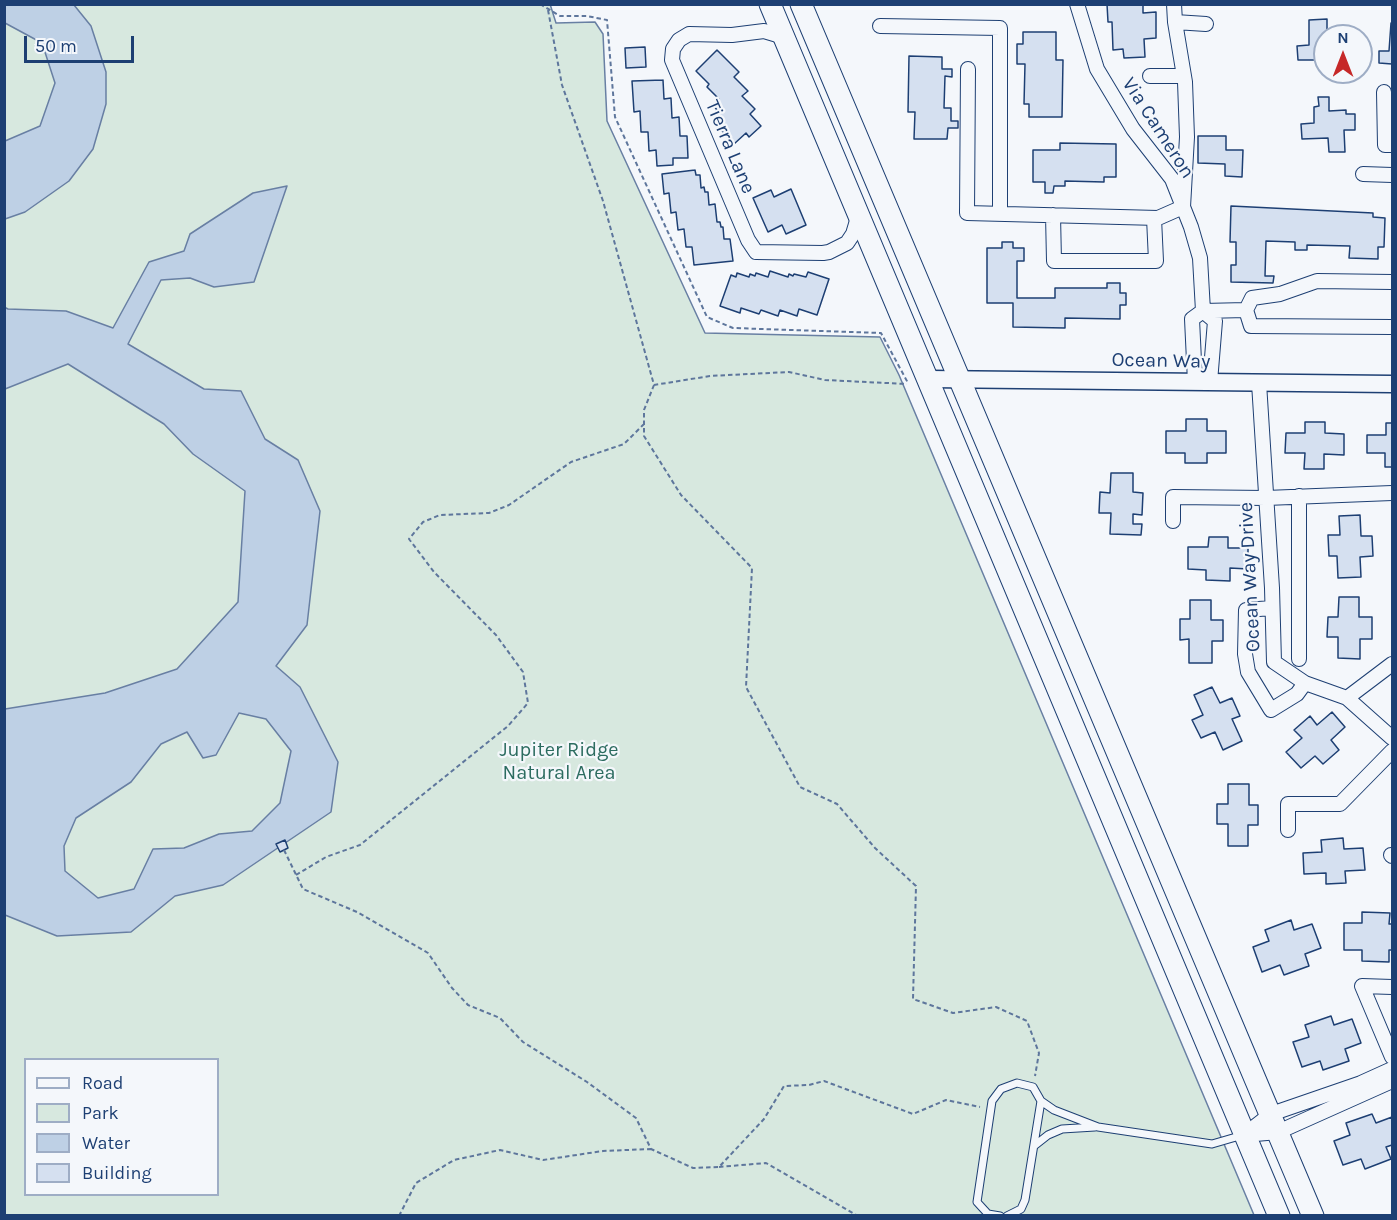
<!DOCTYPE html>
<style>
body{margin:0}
#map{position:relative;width:1397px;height:1220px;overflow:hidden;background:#f4f7fb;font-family:Karla,sans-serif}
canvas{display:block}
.frame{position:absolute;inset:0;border:6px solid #1d3f73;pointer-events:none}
.legend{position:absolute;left:24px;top:1058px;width:195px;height:138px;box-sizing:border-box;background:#f4f7fb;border:2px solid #9eadc5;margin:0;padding:8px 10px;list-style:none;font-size:18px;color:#1d3f73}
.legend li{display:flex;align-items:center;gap:12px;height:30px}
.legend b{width:30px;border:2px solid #9eadc5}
.north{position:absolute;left:1313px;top:24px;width:60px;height:60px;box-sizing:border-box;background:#f4f7fb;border:2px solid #9eadc5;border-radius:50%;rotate:0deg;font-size:16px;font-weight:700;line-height:24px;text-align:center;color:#1d3f73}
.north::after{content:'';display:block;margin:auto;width:21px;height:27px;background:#c62828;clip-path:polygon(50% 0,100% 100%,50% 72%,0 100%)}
.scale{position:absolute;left:24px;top:36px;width:110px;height:27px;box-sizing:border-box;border:3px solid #1d3f73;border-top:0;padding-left:8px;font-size:18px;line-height:21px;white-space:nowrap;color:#1d3f73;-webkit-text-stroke:4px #f4f7fb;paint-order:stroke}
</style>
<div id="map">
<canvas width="1397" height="1220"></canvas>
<div class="frame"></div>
<ul class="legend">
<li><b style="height:8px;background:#f4f7fb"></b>Road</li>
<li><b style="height:16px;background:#d7e8df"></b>Park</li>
<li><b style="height:16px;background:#bed0e5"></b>Water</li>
<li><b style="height:16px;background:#d5e0f0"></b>Building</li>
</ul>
<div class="north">N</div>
<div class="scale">50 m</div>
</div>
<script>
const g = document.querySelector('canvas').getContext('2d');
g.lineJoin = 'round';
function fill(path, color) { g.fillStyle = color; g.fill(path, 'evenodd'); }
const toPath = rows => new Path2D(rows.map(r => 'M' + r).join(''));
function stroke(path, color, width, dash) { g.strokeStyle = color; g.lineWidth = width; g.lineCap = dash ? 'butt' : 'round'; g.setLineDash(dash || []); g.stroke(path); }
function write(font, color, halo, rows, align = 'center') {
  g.font = font + ' Karla,sans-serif'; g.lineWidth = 4.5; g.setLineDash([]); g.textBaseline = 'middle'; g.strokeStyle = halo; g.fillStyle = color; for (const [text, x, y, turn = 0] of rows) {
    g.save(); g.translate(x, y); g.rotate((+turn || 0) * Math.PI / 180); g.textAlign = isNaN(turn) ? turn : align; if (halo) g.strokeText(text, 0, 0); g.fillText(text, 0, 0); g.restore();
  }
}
const green = toPath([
 [550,4,556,23,595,22,603,34,607,121,705,333,880,337,899,375,1254,1215,5,1215,5,5,550,4],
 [26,1060,218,1060,218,1194,26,1194,26,1060]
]);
const water = toPath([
 [4,5,74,5,91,26,106,72,106,104,93,149,69,181,25,212,5,219,5,141,40,126,55,83,42,43,5,23,4,5],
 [287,186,254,282,214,287,190,278,161,280,128,344,204,389,241,391,265,439,298,460,320,511,307,625,276,666,300,687,338,762,331,812,223,885,175,896,131,932,57,936,5,915,5,709,105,693,177,669,238,602,245,491,193,454,164,424,68,364,5,389,4,307,8,309,66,311,113,328,149,262,184,251,190,234,253,193,287,186],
 [239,713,266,719,291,751,280,803,252,831,219,834,184,848,153,849,134,889,98,898,65,871,64,846,76,818,131,782,161,744,187,732,203,758,216,755,239,713]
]);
const building = toPath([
 [1107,4,1143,4,1143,13,1156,12,1156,38,1144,39,1145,57,1124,58,1123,49,1113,50,1112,22,1108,22,1107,4],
 [1327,19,1327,31,1352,31,1353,36,1325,36,1325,72,1337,72,1337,75,1325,75,1324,60,1298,60,1297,46,1309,45,1309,20,1327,19],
 [1391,23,1392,23,1392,64,1379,63,1379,51,1389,51,1391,23],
 [1023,32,1056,32,1056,60,1063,60,1062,117,1029,117,1029,104,1024,104,1025,64,1017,64,1017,44,1023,44,1023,32],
 [645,47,646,67,626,68,625,48,645,47],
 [717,50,739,72,734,77,748,91,742,96,755,109,750,114,761,126,749,137,746,133,734,144,722,131,725,129,720,124,723,122,714,113,717,110,713,105,719,99,707,87,709,84,696,71,717,50],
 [909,56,942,57,942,69,952,69,952,77,945,76,944,108,951,108,951,121,958,121,958,128,948,128,947,139,914,139,915,112,908,112,909,56],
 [663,80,664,99,671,98,672,118,679,117,680,136,687,136,688,158,673,158,673,165,657,166,656,150,649,151,648,132,641,132,640,111,634,112,632,81,663,80],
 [1318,97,1329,97,1329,111,1346,110,1346,114,1355,114,1355,130,1344,130,1345,152,1329,152,1328,138,1302,139,1301,124,1314,123,1314,107,1319,106,1318,97],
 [1198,136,1226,136,1226,150,1243,150,1242,177,1225,176,1225,164,1198,163,1198,136],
 [1060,143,1116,144,1116,177,1104,177,1104,182,1065,181,1065,186,1054,186,1053,193,1045,193,1045,182,1033,182,1033,150,1060,150,1060,143],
 [695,170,696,175,700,175,701,188,704,187,705,192,708,192,709,205,715,204,717,222,720,222,721,227,723,227,724,239,730,239,733,261,694,265,692,247,686,247,684,229,678,230,676,212,671,213,669,193,664,194,662,174,695,170],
 [791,189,806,225,786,234,782,225,768,232,753,198,771,190,774,197,791,189],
 [1231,206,1373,213,1373,217,1385,218,1384,247,1378,247,1378,259,1349,258,1350,246,1307,245,1307,250,1295,250,1295,242,1266,241,1265,276,1274,276,1273,283,1231,282,1231,265,1236,265,1236,242,1230,242,1231,206],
 [1002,242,1013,242,1013,248,1024,248,1024,261,1017,261,1017,298,1055,298,1055,288,1107,288,1107,283,1120,283,1120,293,1126,293,1126,305,1120,305,1120,319,1065,318,1065,328,1013,327,1013,303,987,303,987,248,1002,248,1002,242],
 [770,271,788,277,789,274,793,276,794,274,806,277,808,272,829,279,817,315,799,309,797,316,780,310,778,316,761,310,759,314,741,308,740,313,720,306,731,275,736,277,737,273,749,277,750,274,755,276,756,273,768,277,770,271],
 [1186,419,1207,419,1207,431,1226,431,1226,453,1207,453,1207,463,1185,463,1185,453,1166,453,1166,431,1186,431,1186,419],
 [1305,422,1325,422,1325,433,1344,434,1344,455,1324,454,1324,469,1304,469,1305,453,1285,453,1286,433,1305,433,1305,422],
 [1386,423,1392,423,1392,467,1385,467,1385,453,1367,453,1367,435,1386,435,1386,423],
 [1111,473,1133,473,1133,492,1143,493,1142,515,1133,514,1133,524,1142,524,1141,535,1110,534,1111,513,1099,513,1100,492,1110,493,1111,473],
 [1360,515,1361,536,1372,536,1373,556,1360,557,1361,577,1338,578,1337,556,1329,556,1328,535,1340,535,1339,516,1360,515],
 [1209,537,1228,537,1228,548,1248,548,1248,569,1230,568,1230,581,1206,580,1206,570,1188,569,1188,547,1208,547,1209,537],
 [1339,597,1359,597,1359,617,1372,617,1372,639,1360,639,1360,659,1338,658,1338,637,1327,637,1328,617,1338,617,1339,597],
 [1190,600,1211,600,1211,620,1223,620,1223,641,1212,641,1212,663,1189,663,1189,639,1180,640,1180,619,1190,619,1190,600],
 [1212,687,1220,703,1232,698,1240,716,1232,719,1242,741,1223,750,1215,732,1201,738,1192,720,1203,715,1194,695,1212,687],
 [1332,712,1345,727,1331,740,1339,750,1323,764,1315,756,1301,768,1286,752,1302,738,1294,730,1310,716,1317,725,1332,712],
 [1228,784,1249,784,1249,805,1258,805,1258,825,1248,825,1248,846,1228,846,1228,824,1217,824,1217,804,1228,804,1228,784],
 [1343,838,1344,849,1363,848,1365,870,1345,871,1346,883,1326,884,1326,873,1304,874,1303,853,1322,852,1321,840,1343,838],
 [285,840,288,848,280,852,276,844,285,840],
 [1362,912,1390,913,1389,924,1392,924,1392,950,1389,950,1389,962,1362,961,1362,950,1344,950,1344,923,1362,923,1362,912],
 [1291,920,1294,930,1312,924,1321,948,1305,954,1309,966,1284,975,1280,965,1262,972,1253,947,1269,941,1265,930,1291,920],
 [1331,1016,1334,1025,1352,1019,1361,1043,1345,1049,1349,1061,1323,1070,1320,1061,1302,1067,1293,1042,1309,1037,1305,1025,1331,1016],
 [1372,1114,1376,1123,1392,1117,1392,1145,1386,1147,1391,1159,1365,1169,1361,1159,1343,1165,1334,1141,1350,1135,1346,1123,1372,1114]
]);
const path = toPath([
 [540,4,560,16,587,16,607,20,615,117,707,317,733,328,881,333,908,383],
 [548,10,562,85,603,201,654,385,710,376,789,372,825,380,907,384],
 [654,385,644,410,644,436,681,495,752,568,746,687,800,787,837,804,875,848,916,886,913,999,953,1013,996,1007,1027,1021,1039,1053,1035,1076],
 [284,850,303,889,357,912,428,953,452,988,468,1005,500,1018,523,1042,587,1082,636,1118,651,1149,693,1168,719,1167,764,1119,784,1086,809,1085,824,1081,913,1114,946,1100,980,1107],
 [296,875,326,857,360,845,508,726,528,703,523,672,496,635,434,572,409,539,423,522,440,515,489,513,509,505,571,462,624,444,644,424],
 [719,1167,766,1163,858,1216],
 [399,1216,416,1183,454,1160,500,1150,543,1160,603,1151,651,1149]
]);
const service = toPath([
 [1034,1146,1048,1135,1062,1129,1095,1127],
 [1000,1216,988,1214,977,1202,992,1101,1001,1089,1017,1083,1033,1087,1041,1101,1054,1110,1098,1127,1212,1144,1243,1135],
 [1007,1216,1021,1209,1025,1200,1041,1101]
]);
const minor = toPath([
 [1077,4,1097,69,1133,129,1172,179,1191,227,1200,258,1203,311,1246,310,1252,298,1280,294,1317,281,1392,282],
 [1175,22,1206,24],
 [880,26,1000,28,1000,214],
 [784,37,764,31,732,35,689,34,679,40,673,49,672,60,748,240,756,252,823,253,829,252,847,243,853,234,859,214],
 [968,69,967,213,1158,218,1183,207,1187,137,1185,82,1175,22,1174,4],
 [1150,76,1183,76],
 [1384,92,1385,145,1392,145],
 [1363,174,1392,175],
 [1053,215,1054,261,1156,261,1154,218],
 [1246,310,1251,326,1392,327],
 [1195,382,1192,319,1203,311,1215,321,1210,382],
 [1259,383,1272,588,1274,662,1305,683,1347,698,1392,738],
 [1173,521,1173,497,1266,498,1392,493],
 [1272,608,1246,610,1245,654,1248,672,1271,710,1297,694,1305,683],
 [1299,659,1299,496],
 [1347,698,1392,664],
 [1288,830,1288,804,1340,804,1392,751],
 [1391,855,1392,856],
 [1392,987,1362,986,1392,1057],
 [1244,1135,1271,1114,1361,1083,1392,1069],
 [1244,1135,1278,1132,1392,1081]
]);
const tertiary = toPath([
 [929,379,1392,384]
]);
const primary = toPath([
 [770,4,1279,1216],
 [801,4,1313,1216]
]);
const streetNames = [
 ["Via Cameron",1158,128,57],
 ["Tierra Lane",730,147,67],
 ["Ocean Way",1161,361,1],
 ["Ocean Way Drive",1250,577,-93]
];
const parkNames = [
 ["Jupiter Ridge",559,750],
 ["Natural Area",559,773]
];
fill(green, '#d7e8df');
stroke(green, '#687fa3', 1.5);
fill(water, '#bed0e5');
stroke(water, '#687fa3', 1.5);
fill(building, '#d5e0f0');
stroke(building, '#1d3f73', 1.5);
stroke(service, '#1d3f73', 9);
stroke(minor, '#1d3f73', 16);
stroke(tertiary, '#1d3f73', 19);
stroke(primary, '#1d3f73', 23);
stroke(path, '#5e769c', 2, [4.5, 3]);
stroke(service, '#f4f7fb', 7);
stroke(minor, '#f4f7fb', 14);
stroke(tertiary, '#f4f7fb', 16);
stroke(primary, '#f4f7fb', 21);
write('20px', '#1d3f73', '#f4f7fb', streetNames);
write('20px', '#2c6c60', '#f4f7fb', parkNames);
</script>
